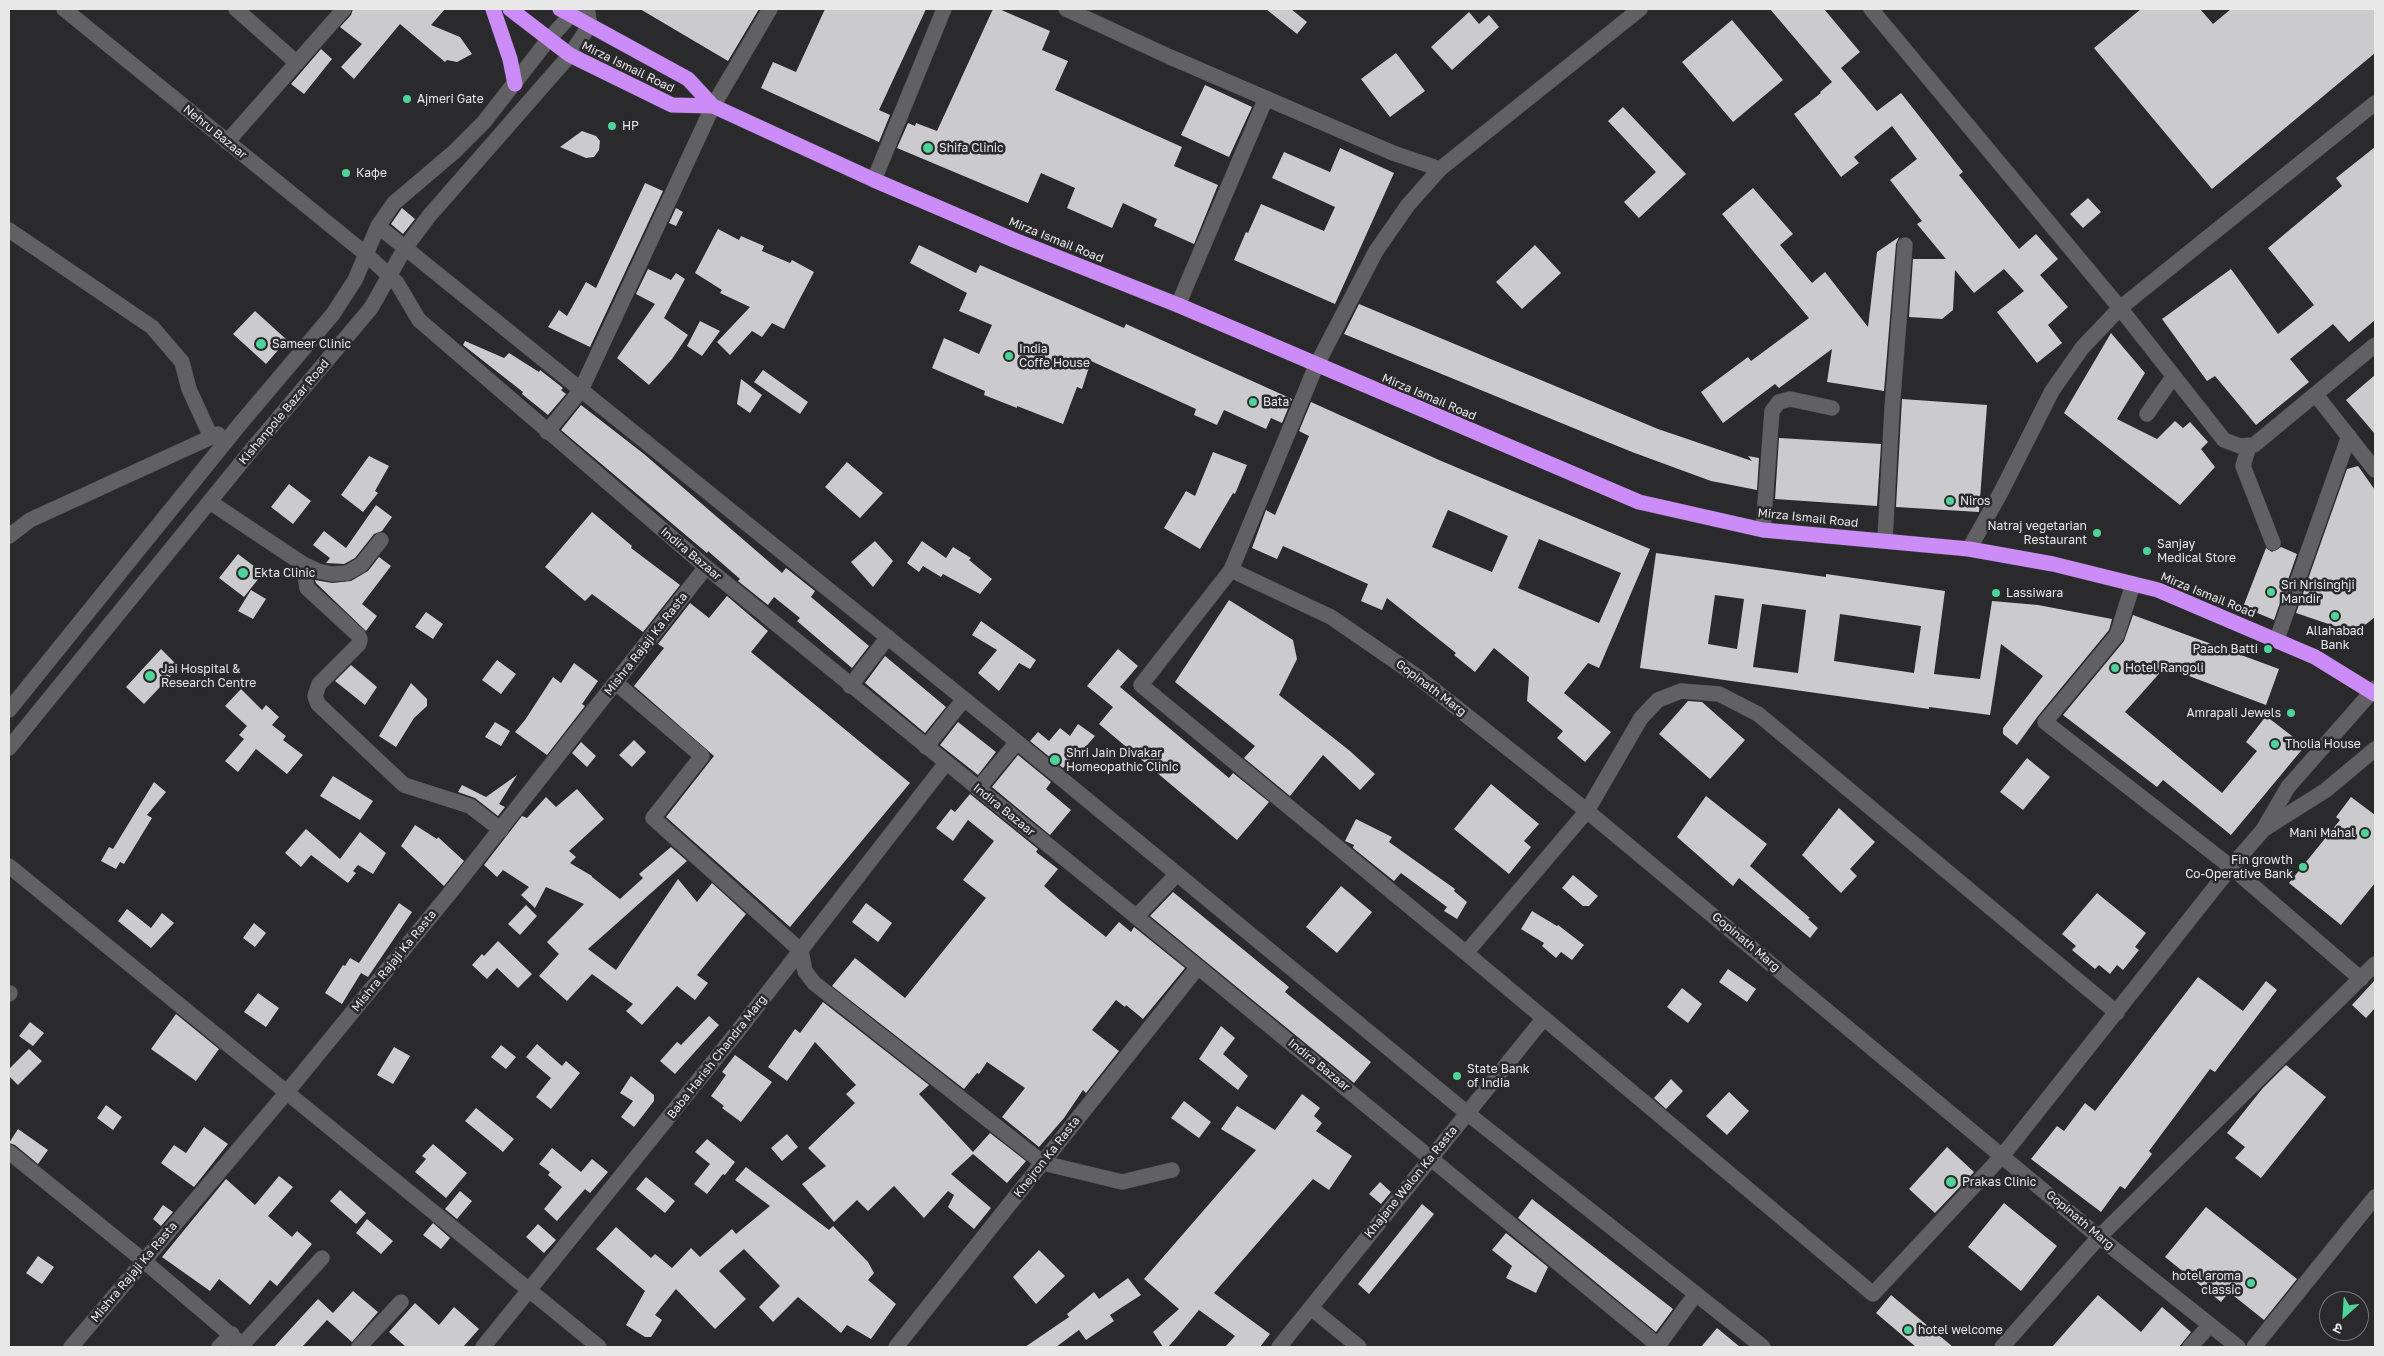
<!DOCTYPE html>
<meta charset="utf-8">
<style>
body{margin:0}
#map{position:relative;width:2384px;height:1356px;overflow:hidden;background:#2a292b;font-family:"Golos Text","Noto Sans Devanagari",sans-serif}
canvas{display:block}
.frame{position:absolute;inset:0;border:10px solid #e8e8e9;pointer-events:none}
.north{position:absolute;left:2319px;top:1291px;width:50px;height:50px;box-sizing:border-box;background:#2a292b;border:1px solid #767577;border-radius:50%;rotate:206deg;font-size:14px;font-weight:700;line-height:20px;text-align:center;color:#e8e8e9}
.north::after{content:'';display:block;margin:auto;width:18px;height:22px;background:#50d398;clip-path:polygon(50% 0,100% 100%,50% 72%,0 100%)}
</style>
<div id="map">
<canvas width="2384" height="1356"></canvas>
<div class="frame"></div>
<div class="north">उ</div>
</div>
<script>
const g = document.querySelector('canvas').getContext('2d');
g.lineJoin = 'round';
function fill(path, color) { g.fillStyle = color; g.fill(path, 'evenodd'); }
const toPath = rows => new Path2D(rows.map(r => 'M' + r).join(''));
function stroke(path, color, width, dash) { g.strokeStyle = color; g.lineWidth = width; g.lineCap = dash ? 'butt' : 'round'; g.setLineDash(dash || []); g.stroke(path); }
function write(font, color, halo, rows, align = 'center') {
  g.font = font + ' "Golos Text",sans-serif'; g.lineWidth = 5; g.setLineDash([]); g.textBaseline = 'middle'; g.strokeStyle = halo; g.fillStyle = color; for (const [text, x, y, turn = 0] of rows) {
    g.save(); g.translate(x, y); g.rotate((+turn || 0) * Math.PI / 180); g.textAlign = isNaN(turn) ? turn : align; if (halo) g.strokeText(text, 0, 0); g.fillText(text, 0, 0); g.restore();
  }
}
const building = toPath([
 [353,9,445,9,431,25,460,37,472,54,457,62,447,60,445,62,400,24,354,79,341,67,362,44,340,27,351,15],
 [640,9,759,9,728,61],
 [825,9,926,9,879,110,890,115,879,142,761,88,773,62,796,72],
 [993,9,999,9,1050,31,1042,50,1068,61,1055,90,1182,147,1174,166,1218,185,1194,244,1154,226,1157,219,1123,203,1112,228,1067,208,1075,188,1041,173,1028,203,897,148,908,123,915,126,916,123,937,131],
 [1266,9,1291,9,1307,22,1297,34],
 [1770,9,1824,9,1860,52,1841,68,1877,111,1901,93,1963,172,1959,175,2019,249,2036,234,2058,259,2040,275,2068,307,2048,325,2062,343,2037,363,1997,312,2024,291,2004,269,1974,293,1955,270,1953,310,1942,319,1909,317,1913,259,1946,259,1917,224,1922,221,1890,180,1917,159,1892,126,1854,157,1859,163,1841,177,1794,114,1821,93,1820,92,1832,82],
 [2141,9,2200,9,2213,24,2231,9,2375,9,2375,53,2212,189,2094,48],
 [1469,12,1479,24,1489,15,1499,27,1452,70,1431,47],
 [1732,20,1783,80,1733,122,1682,62],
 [321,49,332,59,304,94,291,84],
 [1396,53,1425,91,1390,117,1361,79],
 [1205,85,1252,107,1229,157,1181,135],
 [1623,107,1686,174,1639,218,1624,202,1656,172,1608,121],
 [582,131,596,136,600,141,599,150,594,157,586,158,560,147],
 [2375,147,2375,320,2349,342,2333,324,2290,359,2309,382,2256,425,2215,376,2207,381,2162,319,2231,269,2278,334,2314,305,2268,248,2342,186,2336,178],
 [1340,148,1394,173,1335,304,1234,260,1246,232,1248,233,1261,204,1324,231,1335,207,1272,178,1284,152,1330,172],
 [645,183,663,191,590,347,548,327,559,310,567,316,586,282,596,288],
 [1753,188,1793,234,1780,245,1812,283,1825,272,1868,327,1877,252,1899,237,1896,244,1884,391,1827,382,1832,349,1779,388,1775,384,1723,423,1701,392,1748,357,1751,361,1809,318,1722,214],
 [2088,198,2101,212,2083,228,2070,214],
 [402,208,415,219,403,234,391,224],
 [676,208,683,212,676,226,669,223],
 [718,229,739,240,741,236,764,246,762,251,790,263,792,260,814,272,784,329,772,323,762,337,752,331,730,355,717,342,750,307,720,293,722,290,695,273],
 [919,245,976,273,980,265,1124,328,1126,324,1292,399,1282,423,1271,418,1266,429,1224,410,1217,425,1194,415,1196,409,1091,361,1082,389,1077,387,1063,424,1017,406,1017,408,984,395,985,391,932,368,944,338,979,354,992,325,959,311,967,293,910,263],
 [1535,245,1561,273,1522,309,1496,282],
 [648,269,671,280,676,273,685,279,664,318,688,335,672,359,649,385,617,358,655,304,636,294],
 [1359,304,1658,429,1752,461,1748,456,1759,458,1757,490,1711,481,1632,452,1344,334],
 [255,311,287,340,266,364,233,334],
 [700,321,720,331,702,356,687,346],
 [2111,333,2145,373,2117,419,2157,439,2175,421,2183,428,2190,422,2208,442,2201,449,2215,467,2180,505,2064,413],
 [465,341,504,358,509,353,539,372,540,370,563,388,561,390,566,394,548,415,522,394,523,392,463,345],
 [763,370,808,402,800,414,754,382],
 [2375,375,2375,434,2346,400],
 [741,379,762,395,750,413,737,404],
 [1902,399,1987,405,1979,512,1896,507],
 [1311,402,1439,460,1650,549,1599,668,1588,663,1564,693,1611,732,1585,762,1557,738,1563,731,1527,701,1529,677,1494,648,1475,672,1454,655,1456,653,1387,598,1382,610,1361,601,1368,584,1283,546,1277,559,1252,548,1266,510,1275,515,1309,436,1299,431],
 [1448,510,1508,536,1492,572,1432,547],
 [1539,539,1621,573,1599,623,1518,588],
 [581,405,644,454,782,573,786,568,815,591,811,597,869,646,852,668,797,621,800,618,774,597,768,605,738,581,740,579,708,551,707,553,561,430],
 [1779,438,1881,444,1877,506,1775,499],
 [1213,452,1247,465,1235,494,1233,493,1200,549,1164,528,1186,491,1195,496],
 [369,456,389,466,375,491,378,493,363,512,341,495],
 [847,462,883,493,860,518,825,487],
 [2358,466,2375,490,2375,617,2355,633,2296,613,2347,469],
 [289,484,311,501,293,524,271,507],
 [376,505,392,517,382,531,374,534,355,558,344,564,326,563,330,558,313,545,324,531,346,548],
 [592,512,632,546,631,548,680,585,643,632,592,594,585,601,545,567],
 [875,541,893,561,873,587,851,562],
 [922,541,946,558,953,547,971,558,969,560,992,579,980,594,943,574,941,577,923,566,919,572,907,563],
 [2281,547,2297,554,2274,620,2243,607,2266,548,2272,552],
 [1656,553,1826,577,1826,574,1945,591,1934,674,1980,679,1992,601,2038,605,2112,619,2109,630,2038,716,2017,745,2003,734,2003,728,2043,676,2001,644,1990,715,1929,707,1929,709,1640,668],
 [1715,595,1744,599,1737,649,1708,644],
 [1762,604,1806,610,1798,673,1753,667],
 [1840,614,1921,626,1914,673,1834,661],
 [238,554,263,573,244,597,219,578],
 [379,557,391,566,362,604,377,616,366,631,316,583,315,580,332,583,351,581,368,571],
 [251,590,266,599,253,619,238,611],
 [727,596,768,631,751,652,910,783,790,927,666,817,714,756,634,686,664,648,658,644,690,603,709,618],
 [1229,600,1293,640,1297,659,1279,695,1350,751,1375,774,1360,790,1323,755,1290,796,1244,758,1255,746,1175,682],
 [426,612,443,624,433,639,415,627],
 [2133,615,2279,669,2266,705,2165,667,2125,712,2222,793,2257,751,2246,742,2266,716,2305,746,2231,835,2163,780,2157,787,2063,715,2124,641],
 [981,621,1036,660,1030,669,1019,663,999,691,978,673,997,650,972,635],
 [161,649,179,667,144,704,126,687],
 [1118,649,1138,666,1120,687,1229,778,1233,773,1269,802,1237,840,1099,724,1113,707,1087,686],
 [885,656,946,707,925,733,865,683],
 [497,660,516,674,501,694,482,680],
 [574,663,598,681,582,704,585,706,547,755,515,732,525,720,553,677,561,683],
 [351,665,377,687,365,705,335,681],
 [411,683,427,699,427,706,414,718,396,747,379,736],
 [241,689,262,710,266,705,279,717,272,725,286,736,283,740,303,755,287,774,256,749,238,772,225,761,244,739,239,735,247,726,225,706],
 [1688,701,1702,702,1745,740,1710,779,1659,734],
 [495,722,510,731,501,746,485,737],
 [958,722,996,752,978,775,940,745],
 [1078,724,1095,736,1076,758,1073,756,1063,768,1030,741,1038,732,1049,741,1060,728,1070,736],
 [634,740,646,752,632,767,619,755],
 [581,742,596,756,587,767,572,753],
 [1018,755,1051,782,1046,789,1071,810,1050,835,992,787],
 [2027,758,2050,777,2023,810,2000,792],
 [517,775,499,804,505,807,498,816,475,798,458,792,462,785,486,797],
 [333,776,373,801,360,820,320,796],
 [154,782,166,792,147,815,152,818,124,864,120,862,116,869,101,861,109,847,113,849],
 [1491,784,1539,824,1524,841,1531,847,1509,874,1454,829],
 [577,789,604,819,569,851,576,857,570,863,592,876,592,877,620,899,643,878,639,874,671,847,687,861,588,949,616,970,678,879,697,902,712,883,746,914,697,975,708,983,695,1000,677,986,642,1025,626,1011,633,1004,592,974,567,1001,539,976,559,954,547,942,584,904,546,887,535,908,521,895,529,887,503,870,497,877,484,865,522,816,527,818,546,797,556,807],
 [970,794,1038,849,1036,852,1058,869,1044,886,1062,902,1106,937,1119,922,1131,932,1134,927,1185,968,1143,1019,1126,1005,1125,1007,1116,1000,1092,1030,1119,1051,1086,1093,1083,1090,1064,1118,1039,1147,1002,1117,1025,1088,987,1062,979,1074,977,1073,964,1089,832,986,855,958,905,998,986,898,963,880,994,841,968,820,953,841,936,828,951,809,955,812],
 [1706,796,1767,844,1750,866,1810,918,1808,919,1818,928,1810,938,1739,878,1733,886,1677,837],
 [2351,797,2375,815,2375,883,2341,925,2289,883,2340,820,2336,817],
 [1839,808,1875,842,1850,869,1857,876,1841,893,1802,855],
 [1356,819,1392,837,1389,842,1455,889,1454,891,1467,902,1457,919,1444,911,1447,907,1401,873,1394,881,1353,848,1354,845,1345,841],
 [415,825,437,839,438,837,464,861,444,886,401,846],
 [306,829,340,859,360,832,386,853,373,874,358,865,353,871,356,873,348,883,311,855,301,867,285,853],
 [1573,875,1598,896,1589,906,1583,906,1562,888],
 [1341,886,1372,912,1337,953,1306,927],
 [1173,892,1289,987,1285,992,1371,1062,1354,1083,1150,916],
 [2097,893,2146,933,2135,947,2139,950,2123,970,2117,965,2110,974,2099,965,2095,969,2072,950,2076,946,2062,934],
 [399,903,412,912,368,977,361,973,342,1004,325,993,343,965,345,966,350,958,359,963],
 [866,903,892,923,878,942,852,922],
 [526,905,537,916,520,935,508,924],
 [127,909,151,928,162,913,174,923,151,948,118,921],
 [1532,911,1557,926,1558,925,1584,945,1572,960,1561,952,1556,958,1542,946,1544,943,1521,929],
 [254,923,266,933,255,947,243,938],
 [498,941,532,974,518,988,497,968,487,979,472,965,482,954,484,956],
 [1728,969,1756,989,1747,1002,1719,982],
 [2198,977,2243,1011,2266,981,2277,990,2215,1072,2210,1069,2149,1151,2152,1154,2125,1189,2120,1186,2101,1212,2031,1159,2057,1126,2064,1131,2085,1103,2095,1111],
 [2375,980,2375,1008,2366,1018,2352,1005],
 [1682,988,1702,1004,1688,1023,1667,1007],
 [258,993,279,1008,266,1027,244,1012],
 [823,1002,929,1085,919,1094,973,1152,990,1133,1026,1161,1007,1183,973,1154,951,1174,991,1208,974,1229,948,1207,954,1195,948,1191,924,1218,894,1186,868,1211,857,1200,834,1222,802,1184,826,1166,808,1148,855,1103,846,1094,856,1085,815,1042,787,1081,768,1067,795,1029,800,1033],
 [176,1014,219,1049,196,1081,151,1049],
 [709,1016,719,1025,675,1074,660,1061,677,1042,681,1045],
 [30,1022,44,1033,33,1046,19,1036],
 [1221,1026,1235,1038,1223,1054,1248,1076,1238,1090,1199,1059],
 [537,1044,562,1066,566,1061,580,1073,551,1109,536,1097,551,1078,526,1057],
 [501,1045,516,1057,506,1069,491,1057],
 [394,1047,410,1056,393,1084,377,1075],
 [29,1049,42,1061,18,1085,9,1076,9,1069],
 [735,1055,772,1082,741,1122,722,1108,724,1106,711,1096,726,1075,722,1072],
 [2286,1065,2326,1097,2261,1178,2235,1158,2245,1147,2227,1133,2262,1089],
 [631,1076,654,1095,654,1101,634,1127,621,1117,633,1101,620,1093],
 [1671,1079,1683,1091,1666,1109,1654,1098],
 [1729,1092,1749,1111,1727,1135,1706,1116],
 [1302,1094,1320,1108,1314,1116,1322,1123,1316,1131,1352,1156,1329,1190,1313,1179,1214,1293,1270,1334,1260,1347,1225,1347,1235,1336,1199,1310,1177,1337,1168,1347,1163,1347,1153,1332,1179,1309,1144,1279,1256,1150,1221,1129,1237,1106,1275,1130],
 [1184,1101,1211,1122,1199,1138,1171,1118],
 [106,1105,122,1117,113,1130,97,1118],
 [476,1108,514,1139,503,1152,465,1121],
 [204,1127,228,1144,194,1187,161,1163,174,1145,186,1153],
 [18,1129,48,1150,38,1164,15,1145,9,1143],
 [787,1134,798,1147,782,1161,771,1148],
 [707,1139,735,1162,725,1175,723,1174,707,1194,694,1184,710,1164,695,1152],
 [433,1144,467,1173,446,1198,415,1172,426,1159,422,1156],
 [1947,1147,1974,1172,1935,1213,1909,1189],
 [552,1148,581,1172,592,1159,608,1172,590,1193,585,1189,557,1221,544,1209,562,1187,548,1175,550,1172,539,1164],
 [746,1167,829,1230,833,1226,868,1262,874,1273,868,1280,896,1304,871,1339,847,1325,841,1333,798,1297,773,1322,759,1307,780,1286,744,1249,719,1271,746,1299,715,1329,676,1289,655,1315,662,1320,651,1337,645,1337,626,1325,645,1291,596,1249,616,1227,651,1258,655,1254,672,1268,691,1248,700,1257,732,1229,736,1234,770,1206,735,1180],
 [279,1176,293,1187,268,1216,292,1237,297,1231,312,1244,277,1286,270,1280,250,1305,219,1279,210,1291,162,1257,226,1179,255,1205],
 [646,1177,675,1201,665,1213,636,1189],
 [1380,1182,1391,1192,1381,1204,1369,1194],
 [340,1190,366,1213,356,1224,330,1201],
 [460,1191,472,1201,457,1219,445,1209],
 [1532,1199,1673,1309,1656,1332,1518,1218],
 [2004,1203,2057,1246,2021,1291,1968,1247],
 [1422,1204,1434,1214,1369,1294,1358,1284],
 [163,1205,173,1212,161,1226,153,1219],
 [2206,1207,2297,1279,2264,1320,2229,1292,2221,1302,2165,1257],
 [367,1219,393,1241,381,1254,356,1233],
 [433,1223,450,1238,441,1249,423,1235],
 [538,1224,556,1240,544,1253,526,1237],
 [1506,1233,1548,1267,1536,1293,1506,1278,1512,1266,1492,1250],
 [1039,1250,1065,1276,1036,1304,1013,1277],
 [38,1256,54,1267,42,1284,26,1273],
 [1128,1278,1141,1295,1110,1315,1114,1321,1086,1340,1079,1330,1056,1347,1025,1347,1069,1317,1067,1314,1094,1292,1099,1299],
 [353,1291,378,1312,352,1342,327,1320,302,1347,274,1347,318,1299,333,1313],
 [1891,1295,1953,1347,1916,1347,1876,1313],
 [2098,1295,2141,1332,2162,1307,2191,1332,2179,1347,2052,1347],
 [415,1303,439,1325,454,1307,479,1329,463,1347,406,1347,389,1332],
 [1717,1328,1740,1347,1701,1347]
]);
const minor = toPath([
 [64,9,367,255,397,283,419,320,706,567,1198,967,1660,1347],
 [236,9,297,63],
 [1066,9,1170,57,1393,153,1440,169,1640,9],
 [1871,9,2120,308,2224,440,2240,446,2254,445,2375,345],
 [227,142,344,9],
 [1440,169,1408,205,1376,251,1316,366,1231,570,1141,685,1466,953,1873,1294,2003,1155,2231,867,2263,830,2288,787,2375,688],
 [874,180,944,9],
 [378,226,1000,728,1467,1113,1763,1347],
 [9,230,152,327,182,362,189,389,211,437],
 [1178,305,1266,98],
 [2316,395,2375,470],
 [2147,414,2173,377],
 [547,432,581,390,713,106,770,9],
 [2249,446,2243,466,2273,543],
 [210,502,303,564,318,571,332,574,347,573,361,565,381,540],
 [1763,530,1772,411,1779,402,1790,399,1832,408],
 [9,536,30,520,218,434],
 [1885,540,1892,409,1905,245],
 [1969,549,2001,492,2052,391,2082,348,2120,308,2375,103],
 [303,564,307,588,358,635,360,639,359,644,319,684,315,696,318,704,404,785,470,806,501,830],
 [1231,570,1331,617,1418,677,1587,811,2099,1237,2238,1347],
 [2133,584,2117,635,2045,722,2231,867,2361,979],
 [2277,639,2349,436],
 [616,683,702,756,653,818,801,951,805,971,814,983,1043,1163,1122,1182,1172,1170],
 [850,686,888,637],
 [9,710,240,424,333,314,355,280,378,226,394,203,454,152,484,122,548,40,571,15,583,10],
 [926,747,964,699],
 [9,748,254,447,371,308,405,248,429,216,570,55,590,25,587,9],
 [978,789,1017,742],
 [2266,828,2326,790,2375,749],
 [9,866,599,1347],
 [1136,917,1177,874],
 [1466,953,1587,811,1641,718,1658,700,1681,691,1719,694,1758,714,2117,1013],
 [9,994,10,993],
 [9,1152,144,1261,245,1347],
 [1311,1308,1359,1347],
 [242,1345,322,1258],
 [71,1347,287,1092,454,888,706,567],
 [219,1347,232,1334],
 [359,1347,401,1302],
 [483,1347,734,1036,946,763],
 [896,1347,1198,967],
 [1279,1347,1544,1018],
 [1657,1347,1695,1295],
 [2002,1347,2099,1237,2375,964],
 [2190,1347,2210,1325],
 [2254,1347,2375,1197]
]);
const highway = toPath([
 [493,9,510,59,515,84],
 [510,9,570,55,672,105,713,106,874,180,1014,240,1178,305,1639,502,1763,530,1969,549,2053,564,2158,590,2315,657,2375,694],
 [560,9,688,79,713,106]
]);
const markers = [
 [407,99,5,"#50d398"],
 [612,126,5,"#50d398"],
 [928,148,6,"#50d398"],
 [346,173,5,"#50d398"],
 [261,344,6,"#50d398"],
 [1009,356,5,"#50d398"],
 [1253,402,5,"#50d398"],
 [1950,501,5,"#50d398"],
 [2097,533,5,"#50d398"],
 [2147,551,5,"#50d398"],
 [243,573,6,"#50d398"],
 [2271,592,5,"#50d398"],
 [1996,593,5,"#50d398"],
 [2335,616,5,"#50d398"],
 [2268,649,5,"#50d398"],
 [2115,668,5,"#50d398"],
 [150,676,6,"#50d398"],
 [2291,713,5,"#50d398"],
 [2275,744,5,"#50d398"],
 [1055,760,6,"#50d398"],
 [2365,833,5,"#50d398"],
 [2303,867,5,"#50d398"],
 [1457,1076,5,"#50d398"],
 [1951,1182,6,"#50d398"],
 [2251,1283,5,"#50d398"],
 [1908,1330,5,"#50d398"]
];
const streetNames = [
 ["Mirza Ismail Road",628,67,26],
 ["Nehru Bazaar",215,132,39],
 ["Mirza Ismail Road",1056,240,22],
 ["Mirza Ismail Road",1429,397,23],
 ["Kishanpole Bazar Road",284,412,-50],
 ["Mirza Ismail Road",1808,518,6],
 ["Indira Bazaar",691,554,40],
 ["Mirza Ismail Road",2208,595,22],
 ["Mishra Rajaji Ka Rasta",646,644,-52],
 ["Gopinath Marg",1431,688,37],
 ["Indira Bazaar",1004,810,39],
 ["Gopinath Marg",1746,942,40],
 ["Mishra Rajaji Ka Rasta",394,961,-51],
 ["Baba Harish Chandra Marg",717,1057,-52],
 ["Indira Bazaar",1319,1065,39],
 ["Khejron Ka Rasta",1047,1157,-52],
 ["Khajane Walon Ka Rasta",1411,1182,-51],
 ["Gopinath Marg",2080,1220,40],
 ["Mishra Rajaji Ka Rasta",134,1272,-50]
];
const poiNames = [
 ["Ajmeri Gate",417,99],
 ["HP",622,126],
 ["Shifa Clinic",939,148],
 ["Кафе",356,173],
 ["Sameer Clinic",272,344],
 ["India",1019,349],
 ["Coffe House",1019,363],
 ["Bata",1263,402],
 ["Niros",1960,501],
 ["Natraj vegetarian",2087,526,"right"],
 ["Restaurant",2087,540,"right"],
 ["Sanjay",2157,544],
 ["Medical Store",2157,558],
 ["Ekta Clinic",254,573],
 ["Sri Nrisinghji",2281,585],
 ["Mandir",2281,599],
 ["Lassiwara",2006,593],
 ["Allahabad",2335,631,"center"],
 ["Bank",2335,645,"center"],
 ["Paach Batti",2258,649,"right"],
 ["Hotel Rangoli",2125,668],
 ["Jai Hospital &",161,669],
 ["Research Centre",161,683],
 ["Amrapali Jewels",2281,713,"right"],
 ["Tholia House",2285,744],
 ["Shri Jain Divakar",1066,753],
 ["Homeopathic Clinic",1066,767],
 ["Mani Mahal",2355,833,"right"],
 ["Fin growth",2293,860,"right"],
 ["Co-Operative Bank",2293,874,"right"],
 ["State Bank",1467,1069],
 ["of India",1467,1083],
 ["Prakas Clinic",1962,1182],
 ["hotel aroma",2241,1276,"right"],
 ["classic",2241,1290,"right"],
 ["hotel welcome",1918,1330]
];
fill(building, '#cbcacd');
stroke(minor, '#454546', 16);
stroke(highway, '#454546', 16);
stroke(minor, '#616062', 15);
stroke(highway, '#cc8cf8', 15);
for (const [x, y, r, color] of markers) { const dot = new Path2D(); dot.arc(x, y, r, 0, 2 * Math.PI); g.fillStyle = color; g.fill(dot); stroke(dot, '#2a292b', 2); }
write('12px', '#e8e8e9', '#2a292b', streetNames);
write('12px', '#e8e8e9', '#2a292b', poiNames, 'left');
</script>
